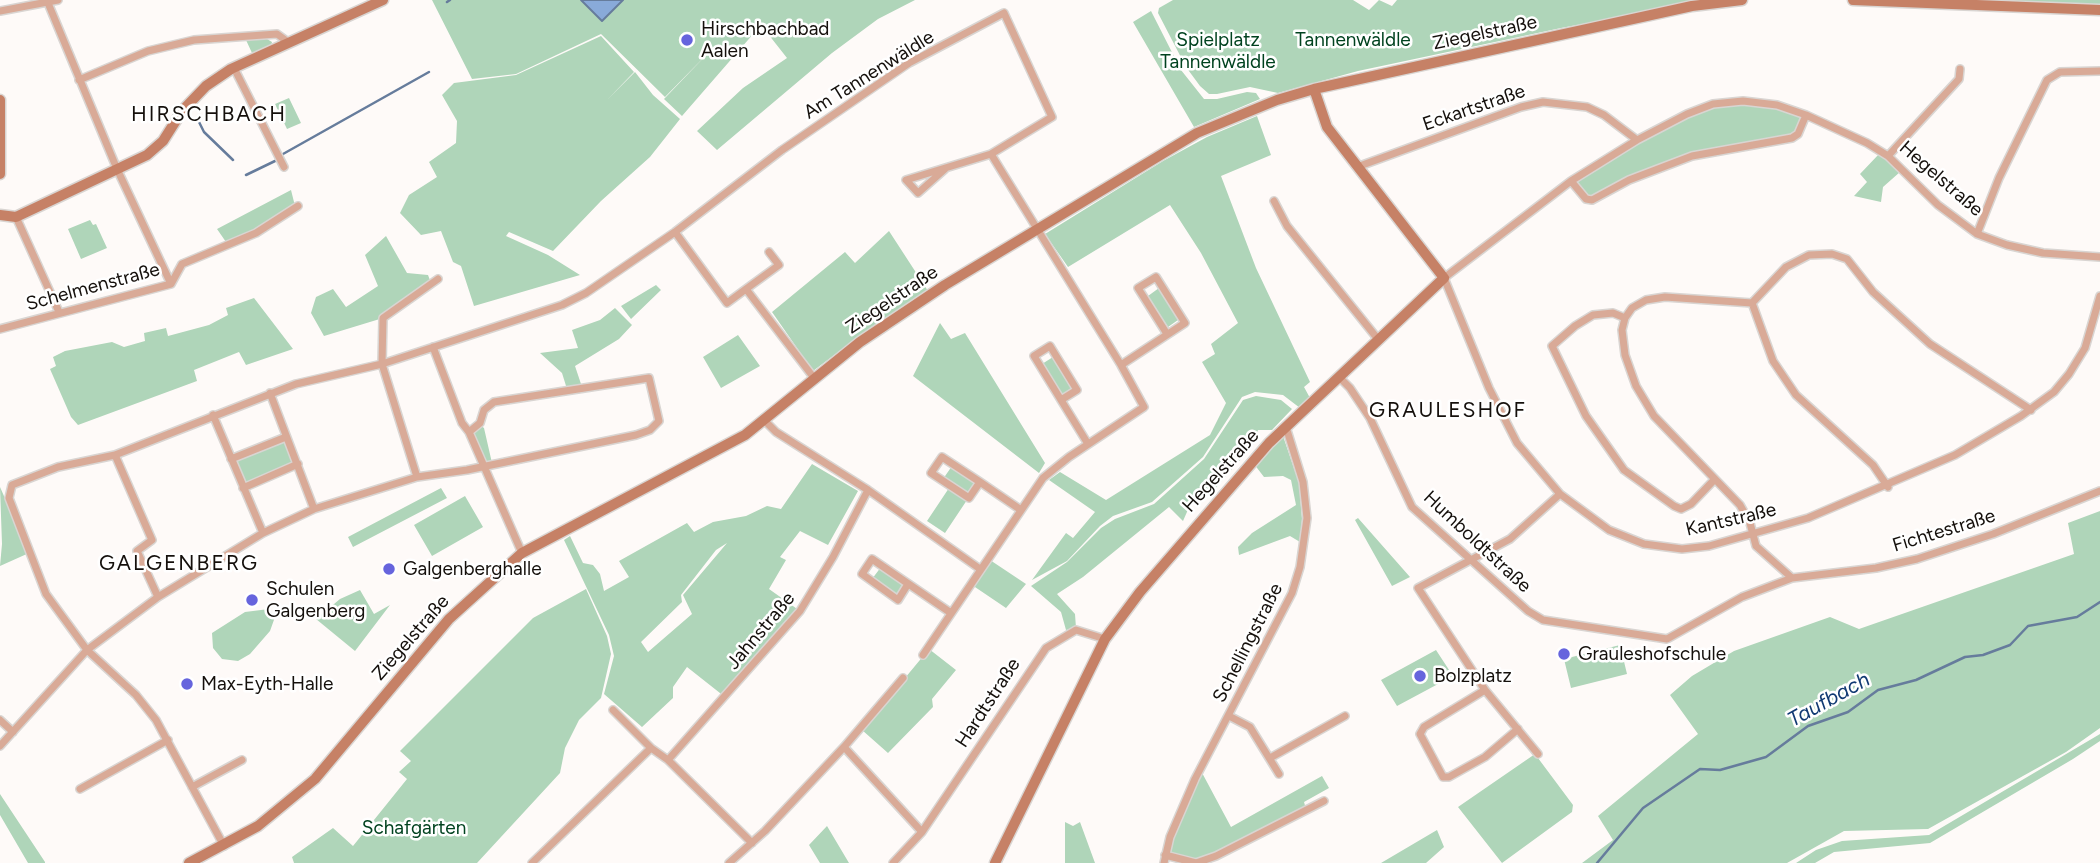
<!DOCTYPE html>
<meta charset="utf-8">
<style>
body{margin:0}
canvas{display:block;background:#fefaf8}
</style>
<canvas width="2100" height="863"></canvas>
<script>
const g = document.querySelector('canvas').getContext('2d');
g.lineJoin = 'round';
function fill(path, color) { g.fillStyle = color; g.fill(path, 'evenodd'); }
const toPath = rows => new Path2D(rows.map(r => 'M' + r).join(''));
function stroke(path, color, width, dash) { g.strokeStyle = color; g.lineWidth = width; g.lineCap = dash ? 'butt' : 'round'; g.setLineDash(dash || []); g.stroke(path); }
function write(font, color, halo, rows, align = 'center') {
  g.font = font + ' Figtree,sans-serif'; g.lineWidth = 5; g.setLineDash([]); g.textBaseline = 'middle'; g.strokeStyle = halo; g.fillStyle = color; for (const [text, x, y, turn = 0] of rows) {
    g.save(); g.translate(x, y); g.rotate((+turn || 0) * Math.PI / 180); g.textAlign = isNaN(turn) ? turn : align; if (halo) g.strokeText(text, 0, 0); g.fillText(text, 0, 0); g.restore();
  }
}
const green = toPath([
 [432,0,915,0,878,19,832,53,717,150,697,131,743,88,787,58,761,25,682,116,664,99,712,49,665,97,601,34,516,74,472,79],
 [1173,0,1353,0,1369,10,1379,0,1392,6,1397,0,1710,0,1561,28,1358,71,1278,93,1250,87,1217,94,1209,94,1200,86,1186,67,1158,13,1159,8],
 [1977,0,2100,0,2100,6],
 [1151,11,1181,70,1204,99,1217,99,1247,92,1256,93,1260,99,1194,127,1133,22],
 [601,36,634,72,607,100,635,72,653,95,680,119,650,157,601,201,553,251,509,232,506,236,548,255,580,275,474,306,461,266,453,262,441,231,421,235,400,213,409,195,437,177,429,162,456,143,457,121,442,95,454,83,516,75],
 [267,39,272,42,271,46,252,53,246,40],
 [289,98,301,123,287,129,275,104],
 [1743,101,1806,115,1798,134,1692,156,1592,200,1571,181,1637,140,1713,104],
 [1257,116,1271,155,1221,176,1256,268,1310,382,1304,387,1310,398,1300,408,1283,395,1255,392,1242,397,1203,457,1152,502,1113,516,1100,526,1067,561,1032,580,1066,533,1073,538,1095,512,1049,480,1060,472,1106,500,1210,435,1226,403,1202,362,1215,354,1211,344,1238,323,1201,253,1170,205,1068,267,1045,234,1163,161,1207,137],
 [1879,154,1900,172,1883,187,1881,202,1854,196,1867,182,1860,174],
 [291,190,295,206,259,229,226,242,217,229],
 [90,220,93,225,96,224,107,248,81,259,68,229],
 [889,231,928,291,874,325,813,371,772,312,845,252,855,263],
 [386,236,407,273,428,275,431,283,383,318,324,336,311,313,316,297,333,289,346,307,378,286,365,255],
 [656,285,661,290,631,319,621,306],
 [1159,288,1178,320,1168,327,1148,296],
 [254,298,293,349,246,365,239,352,194,370,197,381,78,425,71,417,50,369,56,366,53,357,65,351,112,342,124,347,145,341,144,333,166,328,168,336,209,325,228,315,226,308],
 [615,308,632,325,619,339,575,366,582,387,567,389,562,373,540,353,578,348,572,330,600,320],
 [940,323,951,339,965,333,1045,463,1039,473,913,376],
 [738,335,760,366,721,388,703,357],
 [1053,357,1073,388,1062,395,1042,364],
 [1256,396,1281,400,1292,409,1272,430,1258,430,1253,445,1213,491,1197,489,1183,521,1169,507,1083,577,1057,594,1075,614,1076,628,1066,630,1061,612,1031,586,1067,562,1101,528,1115,519,1154,504,1204,459,1243,400],
 [480,425,484,428,492,463,483,465,471,433],
 [1283,436,1299,483,1302,519,1300,542,1290,536,1239,555,1238,547,1252,533,1296,505,1291,480,1283,476,1264,477,1254,464],
 [286,440,296,463,244,486,233,459],
 [812,464,858,491,828,545,800,531,780,557,786,560,769,589,800,611,725,697,687,667,673,687,673,698,642,727,604,694,614,656,609,635,564,540,570,536,583,563,593,565,600,574,604,591,629,577,619,561,687,523,694,532,713,522,746,516,767,506,781,509],
 [727,543,683,595,692,614,648,652,641,642,682,602,681,595,716,550],
 [952,466,977,482,968,496,943,479],
 [0,487,29,553,0,566,2,544],
 [441,488,447,498,353,547,348,537],
 [949,488,967,500,945,533,927,521],
 [465,496,483,527,432,556,414,525],
 [2100,511,2100,728,2066,752,1928,829,1844,831,1787,863,1582,863,1613,840,1598,816,1698,734,1670,695,1692,676,1734,651,1830,617,1859,629,2074,554,2068,523],
 [1358,518,1410,577,1392,586,1355,520],
 [990,560,1026,584,1006,608,972,585],
 [881,567,906,584,898,597,872,579],
 [586,589,607,636,611,654,601,698,579,720,565,748,560,773,477,863,294,863,292,857,333,828,353,846,407,779,399,772,411,761,400,751,533,618],
 [360,590,374,614,390,605,355,651,316,619,340,599],
 [269,609,275,617,270,631,250,654,238,661,222,659,213,648,212,633,245,612],
 [1620,645,1627,674,1571,688,1564,659],
 [929,649,956,670,932,699,933,707,888,753,862,730],
 [1436,650,1453,676,1397,706,1381,680],
 [2100,734,2100,741,2073,759,1930,843,1834,852,1815,863,1796,863,1816,850,1842,841,1929,835],
 [1535,754,1573,805,1572,812,1502,863,1458,807],
 [1200,769,1231,827,1322,776,1329,788,1304,802,1306,809,1196,863,1165,855],
 [0,794,45,862,45,863,28,863,0,815],
 [1065,822,1073,826,1080,822,1095,863,1065,863],
 [827,826,849,863,820,863,809,845],
 [1437,830,1444,847,1426,863,1381,863]
]);
const water = toPath([
 [581,0,623,0,602,21,581,0]
]);
const stream = toPath([
 [447,2,450,0],
 [197,118,204,132,233,160],
 [283,154,429,72],
 [246,175,275,161],
 [1597,863,1643,808,1700,769,1720,770,1766,757,1808,726,1848,712,1878,690,1916,680,1965,657,1983,655,2010,645,2028,626,2077,617,2100,602]
]);
const street = toPath([
 [48,3,117,169,171,284],
 [0,11,58,0],
 [234,68,284,167],
 [79,80,148,51,194,40,277,34,288,42],
 [1888,156,1959,79,1960,69],
 [1357,167,1521,107,1543,102,1587,107,1604,115,1637,140],
 [945,169,918,193,906,180,991,154],
 [1571,181,1586,199,1592,200,1629,180,1692,156,1792,138,1798,134,1806,115],
 [1274,201,1287,226,1377,338],
 [16,217,59,312],
 [675,232,727,303,746,289,814,378],
 [1977,234,1999,178,2047,80,2060,72,2100,71],
 [2100,257,2043,253,2007,245,1977,234,1938,205,1888,156,1867,143,1806,115,1777,105,1743,101,1713,104,1687,114,1637,140,1571,181,1444,278,1489,388,1517,443,1560,494,1609,530,1644,544,1682,549,1709,546,1808,518,1955,455,2021,416,2054,392,2069,374,2085,348,2100,296],
 [746,289,779,265,769,252],
 [1752,303,1665,297,1646,300,1632,308,1625,318,1622,330,1625,355,1636,386,1654,416,1740,505,1750,523,1756,546,1792,578,1876,568,1917,559,1993,534,2100,491],
 [1752,303,1786,267,1809,255,1832,254,1847,259,1873,292,1930,344,2031,410],
 [1752,303,1773,361,1796,395,1873,465,1888,487],
 [1625,318,1613,313,1593,315,1575,326,1552,346,1586,416,1624,470,1674,506,1681,509,1691,504,1715,479],
 [0,329,171,284,182,264,256,233,298,206],
 [433,347,462,423,469,432,522,553],
 [1121,365,1185,323,1156,277,1138,288,1167,334],
 [1339,377,1350,388,1370,418,1412,507,1528,611,1543,620,1667,639,1742,597,1792,578],
 [270,393,314,509],
 [1061,400,1077,390,1050,346,1034,356,1088,444],
 [213,415,263,533],
 [765,421,776,432,868,490,980,569],
 [115,455,152,540,137,551,158,597],
 [231,459,286,437],
 [417,477,382,364,383,318,438,279],
 [980,482,969,498,931,473,942,457,980,482,1021,510],
 [243,488,298,464],
 [908,584,898,600,862,574,872,559,951,613],
 [1485,690,1424,727,1420,734,1443,777,1449,777,1485,757,1518,729],
 [613,710,651,748],
 [1229,716,1250,727,1279,774],
 [0,720,13,732],
 [0,746,87,650,158,597,263,533,314,509,417,477,467,470,636,435,650,430,659,421,649,378,494,402,484,410,480,423,469,432],
 [844,747,922,832],
 [1538,754,1485,690,1418,588,1510,539,1560,494],
 [1270,758,1345,716],
 [668,760,800,611,833,557,868,490],
 [192,787,242,760],
 [80,789,168,740],
 [224,846,156,720,136,695,87,650,46,594,9,498,12,485,58,467,115,455,296,384,382,364,562,305,586,293,675,232,782,150,909,63,1004,13,1052,117,991,154,1121,365,1144,407,1069,457,1043,478,923,655],
 [1165,855,1196,863,1216,856,1324,801],
 [532,863,651,748,668,760,752,843],
 [729,863,765,831,844,747,903,678],
 [893,863,922,832,1046,648,1076,630,1105,639],
 [1164,863,1170,837,1195,779,1292,593,1300,567,1307,518,1303,482,1286,427]
]);
const secondary = toPath([
 [1853,0,2100,10],
 [0,100,0,174],
 [0,215,16,217,147,155,163,141,182,111,206,86,231,69,383,0],
 [189,863,258,826,315,779,449,619,522,553,745,435,860,342,945,285,1197,133,1277,100,1314,89,1692,6,1742,0],
 [995,863,1105,639,1140,592,1269,443,1444,278,1327,127,1314,89]
]);
const markers = [
 [687,40,7,"#6664dd"],
 [389,569,7,"#6664dd"],
 [252,600,7,"#6664dd"],
 [1564,654,7,"#6664dd"],
 [1420,676,7,"#6664dd"],
 [187,684,7,"#6664dd"]
];
const poiNames = [
 ["Hirschbachbad",701,29],
 ["Aalen",701,51],
 ["Galgenberghalle",403,569],
 ["Schulen",266,589],
 ["Galgenberg",266,611],
 ["Grauleshofschule",1578,654],
 ["Bolzplatz",1434,676],
 ["Max-Eyth-Halle",201,684]
];
const streetNames = [
 ["Ziegelstraße",1485,33,-12],
 ["Am Tannenwäldle",869,75,-32],
 ["Eckartstraße",1474,108,-19],
 ["Hegelstraße",1941,179,41],
 ["Schelmenstraße",93,287,-15],
 ["Ziegelstraße",892,300,-34],
 ["Hegelstraße",1221,471,-48],
 ["Kantstraße",1731,520,-13],
 ["Fichtestraße",1944,531,-17],
 ["Humboldtstraße",1477,542,43],
 ["Jahnstraße",761,631,-50],
 ["Ziegelstraße",411,638,-49],
 ["Schellingstraße",1248,643,-63],
 ["Hardtstraße",988,703,-57]
];
const parkNames = [
 ["Spielplatz",1218,40],
 ["Tannenwäldle",1218,62],
 ["Tannenwäldle",1353,40],
 ["Schafgärten",414,828]
];
const neighbourhoodNames = [
 ["HIRSCHBACH",209,115],
 ["GRAULESHOF",1448,411],
 ["GALGENBERG",179,564]
];
const waterNames = [
 ["Taufbach",1829,700,-29]
];
fill(green, '#afd5b9');
fill(water, '#89aad9');
stroke(water, '#667c9c', 2);
stroke(stream, '#667c9c', 2.5);
stroke(street, '#d9d5d2', 10);
stroke(secondary, '#d9d5d2', 13);
stroke(street, '#d9aa97', 7);
stroke(secondary, '#c68166', 10);
for (const [x, y, r, color] of markers) { const dot = new Path2D(); dot.arc(x, y, r, 0, 2 * Math.PI); g.fillStyle = color; g.fill(dot); stroke(dot, '#fff', 2.5); }
write('19px', '#15100c', '#fff', poiNames, 'left');
write('19px', '#15100c', '#fff', streetNames);
write('19px', '#00421f', '#fff', parkNames);
g.letterSpacing = '2px';
write('21px', '#15100c', '#fff', neighbourhoodNames);
g.letterSpacing = '0px';
write('italic 21px', '#113a73', '#fff', waterNames);
</script>
